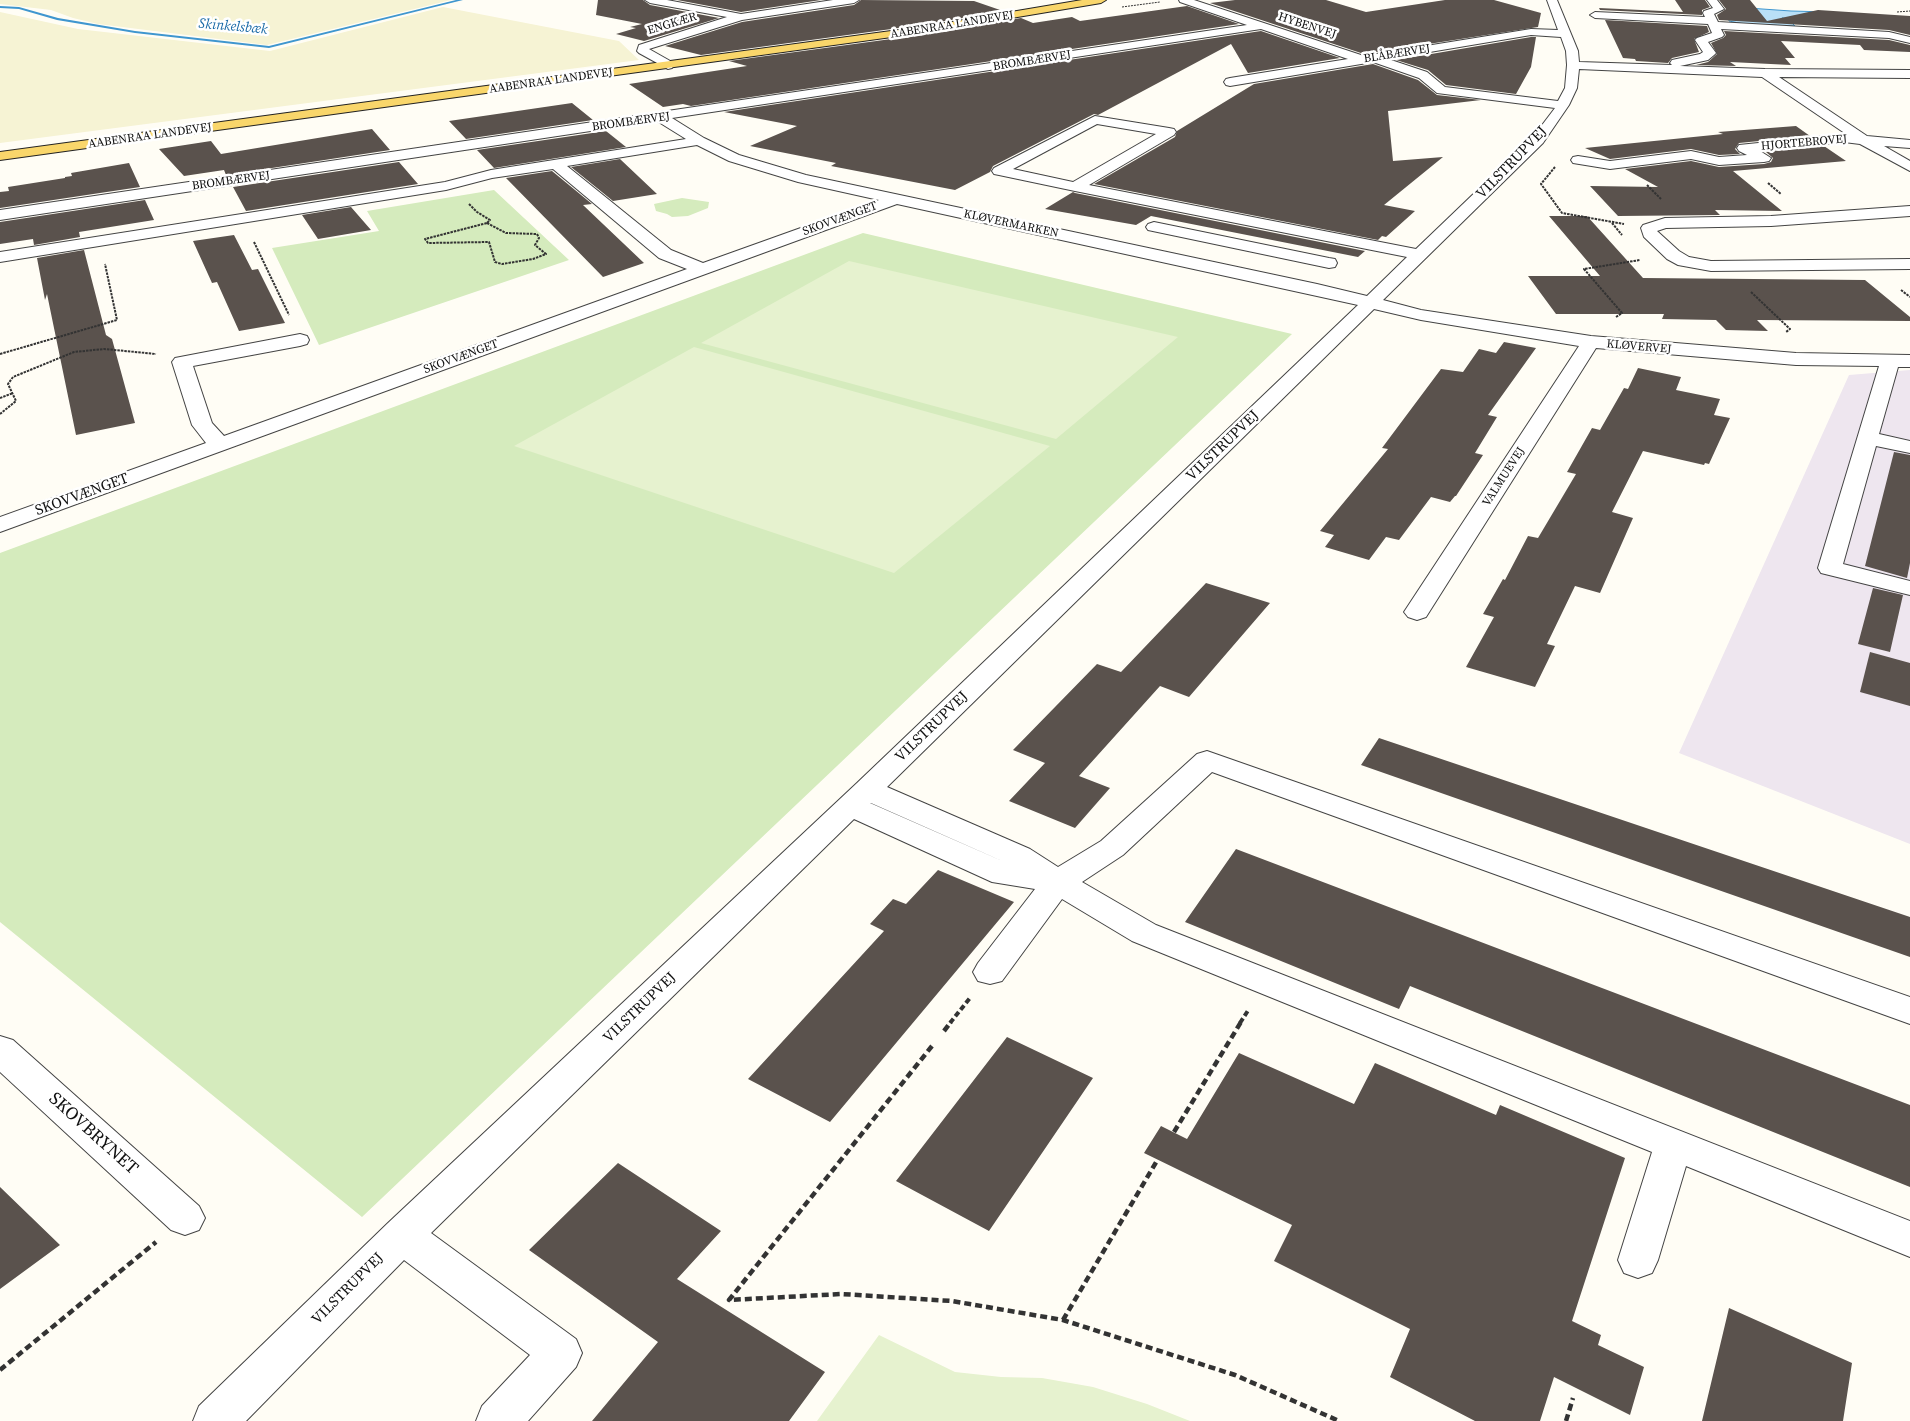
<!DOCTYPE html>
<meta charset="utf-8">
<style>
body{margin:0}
canvas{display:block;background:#fffdf5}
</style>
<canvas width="1910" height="1421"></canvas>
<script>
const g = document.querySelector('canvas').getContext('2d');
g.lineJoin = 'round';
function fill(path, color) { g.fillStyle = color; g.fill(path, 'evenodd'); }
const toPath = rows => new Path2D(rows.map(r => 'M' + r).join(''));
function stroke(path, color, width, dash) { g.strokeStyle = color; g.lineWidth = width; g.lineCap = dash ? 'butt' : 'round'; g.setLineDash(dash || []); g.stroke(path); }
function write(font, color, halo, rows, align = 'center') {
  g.font = font + ' "Source Serif 4",serif'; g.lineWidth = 5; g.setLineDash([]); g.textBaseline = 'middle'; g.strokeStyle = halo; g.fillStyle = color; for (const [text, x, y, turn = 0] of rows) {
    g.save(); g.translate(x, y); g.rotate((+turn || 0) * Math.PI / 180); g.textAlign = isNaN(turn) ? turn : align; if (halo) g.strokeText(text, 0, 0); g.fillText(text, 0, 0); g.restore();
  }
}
const industrial = toPath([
 [1910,370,1910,844,1679,753,1849,375]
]);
const farmland = toPath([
 [0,0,451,0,267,45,98,24,73,18,51,10,0,4],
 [443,7,619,41,639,60,0,143,0,12,78,29,270,51]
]);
const green = toPath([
 [494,190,569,260,319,345,272,248,379,231,367,211],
 [682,198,709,202,708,208,688,216,672,217,667,214,656,211,654,204],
 [863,233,1292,334,362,1217,0,922,0,553]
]);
const pitch = toPath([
 [849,261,1178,337,1056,439,701,343],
 [694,347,1050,446,894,573,514,446],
 [879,1335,955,1372,1001,1377,1042,1378,1093,1387,1147,1404,1190,1421,817,1421]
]);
const water = toPath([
 [1748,8,1791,11,1828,12,1796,19,1782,18,1789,20,1795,26,1744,24,1729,21,1728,9,1748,8]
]);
const stream = toPath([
 [456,0,463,0,269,48,135,33,57,20,19,9,0,8,0,6,19,7,58,18,135,31,269,46,456,0]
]);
const building = toPath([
 [598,0,643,0,650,5,719,18,644,41,616,34,636,28,630,27,642,24,596,15],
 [677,0,821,0,741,12],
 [861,0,974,1,1003,11,928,24,701,55,665,46,742,22,854,5],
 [1235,0,1326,0,1366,12,1445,0,1494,0,1541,13,1538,27,1364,54,1210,3],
 [1675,0,1705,0,1710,7,1702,10,1702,15,1600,10,1599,8,1683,12],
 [1719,0,1750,0,1767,21,1818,10,1910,16,1910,35,1889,30,1719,20,1717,15,1726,9],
 [1187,6,1239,24,691,106,683,104,663,107,629,84,747,66,729,61,928,34,1021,18,1033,23,1072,17,1080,21],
 [1605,20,1707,26,1709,32,1694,39,1699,52,1672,58,1668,63,1636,61,1635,59,1623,58],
 [1261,31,1340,58,1248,73,1231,44,1098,115,1094,114,993,166,990,172,955,190,831,166,836,163,750,146,797,126,724,112],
 [1724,31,1889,40,1910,45,1910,52,1864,50,1860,45,1781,41,1795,58,1785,58,1791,65,1730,62,1736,66,1696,65,1708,62,1717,54,1711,43,1723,38,1726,35],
 [1531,37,1536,37,1531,67,1516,94,1446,85,1428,70,1396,60],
 [1373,64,1418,80,1437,95,1481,100,1388,111,1393,161,1443,157,1384,205,1415,211,1386,237,1382,236,1378,240,1094,184,1175,137,1177,131,1254,84],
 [572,103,593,120,466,139,449,121],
 [1796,126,1810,136,1739,143,1735,149,1740,154,1719,155,1691,149,1610,159,1585,148,1723,134,1718,132],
 [372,129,390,150,226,175,224,170,184,176,159,149,211,141,221,154],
 [606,131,626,147,494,168,477,150],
 [1824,146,1846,161,1733,171,1782,211,1715,210,1720,215,1618,216,1590,186,1658,187,1625,169,1691,161,1719,167,1764,164,1771,162,1773,158,1766,152],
 [620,159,657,194,613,201,571,167],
 [399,162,418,184,246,211,233,187],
 [129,163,140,187,0,208,0,192,9,191,8,187,65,178,65,177,72,176,71,173],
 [552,171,592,204,583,205,644,263,603,277,506,178],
 [1073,192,1075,193,1365,251,1358,257,1151,216,1136,225,1045,209],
 [145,200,154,220,79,232,80,237,34,245,33,239,0,244,0,222],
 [351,207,371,230,318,239,302,215],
 [1549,216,1587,216,1643,278,1865,280,1910,317,1910,321,1757,320,1768,331,1726,330,1716,320,1662,319,1664,314,1556,314,1528,276,1600,276],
 [234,235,252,270,258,269,285,323,239,331,217,282,212,283,193,241],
 [84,250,106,335,112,339,135,423,76,435,47,294,45,300,37,258],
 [1504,342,1536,348,1488,415,1497,417,1475,453,1483,455,1456,496,1455,496,1450,502,1431,497,1399,540,1386,537,1369,560,1325,547,1334,535,1320,531,1388,449,1382,448,1441,369,1463,372,1479,349,1496,353],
 [1638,368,1681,377,1676,390,1720,399,1714,415,1730,418,1709,464,1705,463,1704,465,1643,451,1612,512,1633,518,1600,593,1575,586,1547,644,1555,646,1535,687,1466,667,1494,617,1483,614,1503,579,1505,580,1528,536,1538,538,1576,474,1567,472,1592,428,1600,430,1624,388,1628,389],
 [1894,452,1910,455,1910,563,1907,578,1865,566],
 [1206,583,1270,603,1189,697,1160,686,1079,776,1110,788,1075,828,1009,801,1045,763,1013,750,1097,664,1121,672],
 [1873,588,1903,595,1890,652,1858,644],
 [1870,652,1910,663,1910,706,1860,692],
 [1379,738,1910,917,1910,957,1361,765],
 [1236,849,1910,1105,1910,1187,1410,986,1399,1009,1185,922],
 [938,870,1014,902,830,1122,748,1079,884,931,870,924,893,899,906,904],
 [1007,1037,1093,1078,989,1231,896,1181],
 [1239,1053,1354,1104,1375,1063,1496,1115,1500,1105,1625,1158,1572,1321,1601,1335,1598,1345,1644,1367,1630,1415,1554,1377,1540,1421,1475,1421,1390,1377,1410,1329,1274,1261,1292,1225,1144,1153,1161,1126,1187,1139],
 [618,1163,721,1231,677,1279,825,1372,789,1421,592,1421,658,1342,529,1250],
 [0,1187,60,1245,0,1289],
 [1729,1308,1852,1363,1843,1421,1702,1421]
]);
const pathFar3 = toPath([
 [1122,7,1160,2],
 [1897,12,1910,11]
]);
const pathFar2 = toPath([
 [1555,167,1541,184,1562,213,1624,224],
 [1768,183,1781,194],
 [1647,185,1661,199],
 [469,204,477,212,490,220,487,223],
 [487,223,506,233,537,234,539,238,535,245,546,254,533,259,502,264,495,262,489,242,428,243,425,239,487,223],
 [1612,223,1622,235],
 [254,242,289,315],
 [1901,290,1910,297],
 [1751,292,1790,329,1786,332],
 [1616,317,1622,313,1584,269,1640,260],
 [0,354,117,320,105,264],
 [0,398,13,393],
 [0,414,16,401,8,384,13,377,74,352,104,349,156,354]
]);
const pathFar1 = toPath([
 [950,1023,970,998],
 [1240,1023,1249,1009]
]);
const path = toPath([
 [944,1031,951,1022],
 [932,1046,729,1300,841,1294,952,1301,1063,1320,1235,1375,1339,1421],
 [1174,1132,1241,1022],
 [1063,1320,1158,1159],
 [0,1370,156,1242],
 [1566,1421,1573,1398]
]);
const minor = toPath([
 [645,0,667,0,741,14,833,0,859,0,854,3,742,20,649,49,672,62,674,65,672,68,668,69,639,53,637,51,639,45,727,17,650,3,645,0],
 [1179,0,1194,0,1364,56,1531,29,1558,30,1547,0,1557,0,1578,51,1579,62,1672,65,1670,63,1672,60,1700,54,1703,52,1695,40,1697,38,1712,33,1708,24,1595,18,1590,15,1595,12,1705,17,1703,13,1704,11,1713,8,1707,0,1717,0,1724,9,1714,14,1718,22,1889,32,1910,37,1910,43,1889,38,1721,29,1724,35,1722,37,1708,42,1716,53,1714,55,1708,60,1680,66,1765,69,1910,70,1910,78,1779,77,1867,136,1910,140,1910,148,1884,146,1910,161,1910,171,1860,144,1844,142,1760,151,1771,158,1769,161,1764,162,1719,165,1691,159,1610,169,1573,163,1571,160,1573,157,1578,156,1610,161,1691,151,1719,157,1747,155,1739,151,1737,148,1739,145,1846,134,1762,77,1579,69,1577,88,1569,105,1543,143,1383,300,1421,310,1591,336,1796,353,1910,355,1910,367,1898,367,1879,434,1910,441,1910,453,1876,446,1843,564,1910,581,1910,595,1821,573,1818,568,1879,366,1796,365,1596,348,1426,617,1417,620,1408,617,1404,612,1579,346,1421,320,1374,309,887,787,1030,849,1058,867,1101,841,1197,754,1207,751,1910,997,1910,1024,1212,772,1123,855,1082,882,1156,925,1910,1221,1910,1257,1686,1166,1658,1260,1652,1273,1638,1278,1624,1273,1618,1260,1652,1152,1132,941,1062,899,1002,981,990,984,978,981,973,972,978,963,1035,889,992,882,854,819,431,1233,576,1339,582,1353,576,1367,528,1421,476,1421,482,1406,530,1355,404,1260,246,1421,193,1421,199,1406,388,1223,857,783,1358,305,897,204,0,532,0,517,206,443,192,425,172,362,175,358,300,334,307,336,309,340,307,344,300,346,193,366,212,423,224,436,687,269,659,258,553,169,492,178,446,190,0,262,0,252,445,182,491,170,686,139,657,121,0,220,0,210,1247,25,1180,2,1179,0],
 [1261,29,1348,59,1230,78,1226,79,1224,82,1226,85,1230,86,1373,62,1419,78,1437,93,1555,108,1533,137,1416,249,1089,185,1174,135,1176,132,1174,129,1169,128,1095,116,994,168,992,171,994,174,999,175,1075,191,1407,257,1367,296,1317,284,806,175,739,155,704,138,672,118,1261,29],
 [1531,35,1561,37,1566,51,1567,65,1565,88,1558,101,1445,87,1427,72,1388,59,1531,35],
 [1097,124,1156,134,1073,182,1013,169,1097,124],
 [697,145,729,161,798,182,879,200,703,263,671,250,567,166,697,145],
 [870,803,871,803,1009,864,870,803],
 [1910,206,1910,216,1771,226,1666,228,1657,231,1679,251,1689,257,1711,261,1910,259,1910,269,1711,271,1678,265,1667,259,1644,237,1641,228,1643,225,1665,218,1771,216,1910,206],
 [1154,222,1329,258,1335,259,1337,263,1335,267,1329,268,1148,230,1146,227,1148,224,1154,222],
 [0,1036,13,1040,199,1206,205,1218,199,1230,185,1235,171,1230,0,1072,0,1036]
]);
const major = toPath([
 [1082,0,1106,0,1101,3,928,32,0,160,0,152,928,26,1082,0]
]);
const farStreetnames = [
 ["ENGKÆR",672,24,-17],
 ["AABENRAA LANDEVEJ",952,25,-9],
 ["HYBENVEJ",1307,26,18],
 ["BLÅBÆRVEJ",1397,54,-9],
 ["BROMBÆRVEJ",1032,61,-9],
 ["AABENRAA LANDEVEJ",551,81,-8],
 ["BROMBÆRVEJ",631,122,-8],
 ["AABENRAA LANDEVEJ",150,136,-8],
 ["HJORTEBROVEJ",1804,143,-5],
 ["BROMBÆRVEJ",231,181,-8],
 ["SKOVVÆNGET",840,219,-20],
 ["KLØVERMARKEN",1011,224,12],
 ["KLØVERVEJ",1639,347,5],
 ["SKOVVÆNGET",461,357,-20],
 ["VALMUEVEJ",1504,477,-57]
];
const farWaternames = [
 ["Skinkelsbæk",233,27,5]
];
const streetNames = [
 ["VILSTRUPVEJ",1512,163,-46],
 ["VILSTRUPVEJ",1223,446,-44],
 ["SKOVVÆNGET",82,495,-20],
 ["VILSTRUPVEJ",932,727,-44],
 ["VILSTRUPVEJ",640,1008,-44],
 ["VILSTRUPVEJ",348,1289,-45]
];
const nearStreetnames = [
 ["SKOVBRYNET",93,1134,42]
];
fill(industrial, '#eee6ef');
fill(farmland, '#f6f3d4');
fill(green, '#d5ebbd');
fill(pitch, '#e6f2cf');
fill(water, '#b9e0f7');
stroke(water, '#3f96cf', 1);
fill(stream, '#3f96cf');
fill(building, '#5a524d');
stroke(minor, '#444', 2);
stroke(major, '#222', 2);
stroke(pathFar3, '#333', 1, [2, 1]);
stroke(pathFar2, '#333', 2, [2.5, 1]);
stroke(pathFar1, '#333', 4, [5.5, 3]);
stroke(path, '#333', 4.5, [7, 4]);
fill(minor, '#fff');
fill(major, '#f9d66b');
write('12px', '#111', '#fff', farStreetnames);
write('italic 14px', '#1768a6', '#fff', farWaternames);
write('15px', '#111', '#fff', streetNames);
write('18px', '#111', '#fff', nearStreetnames);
</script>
